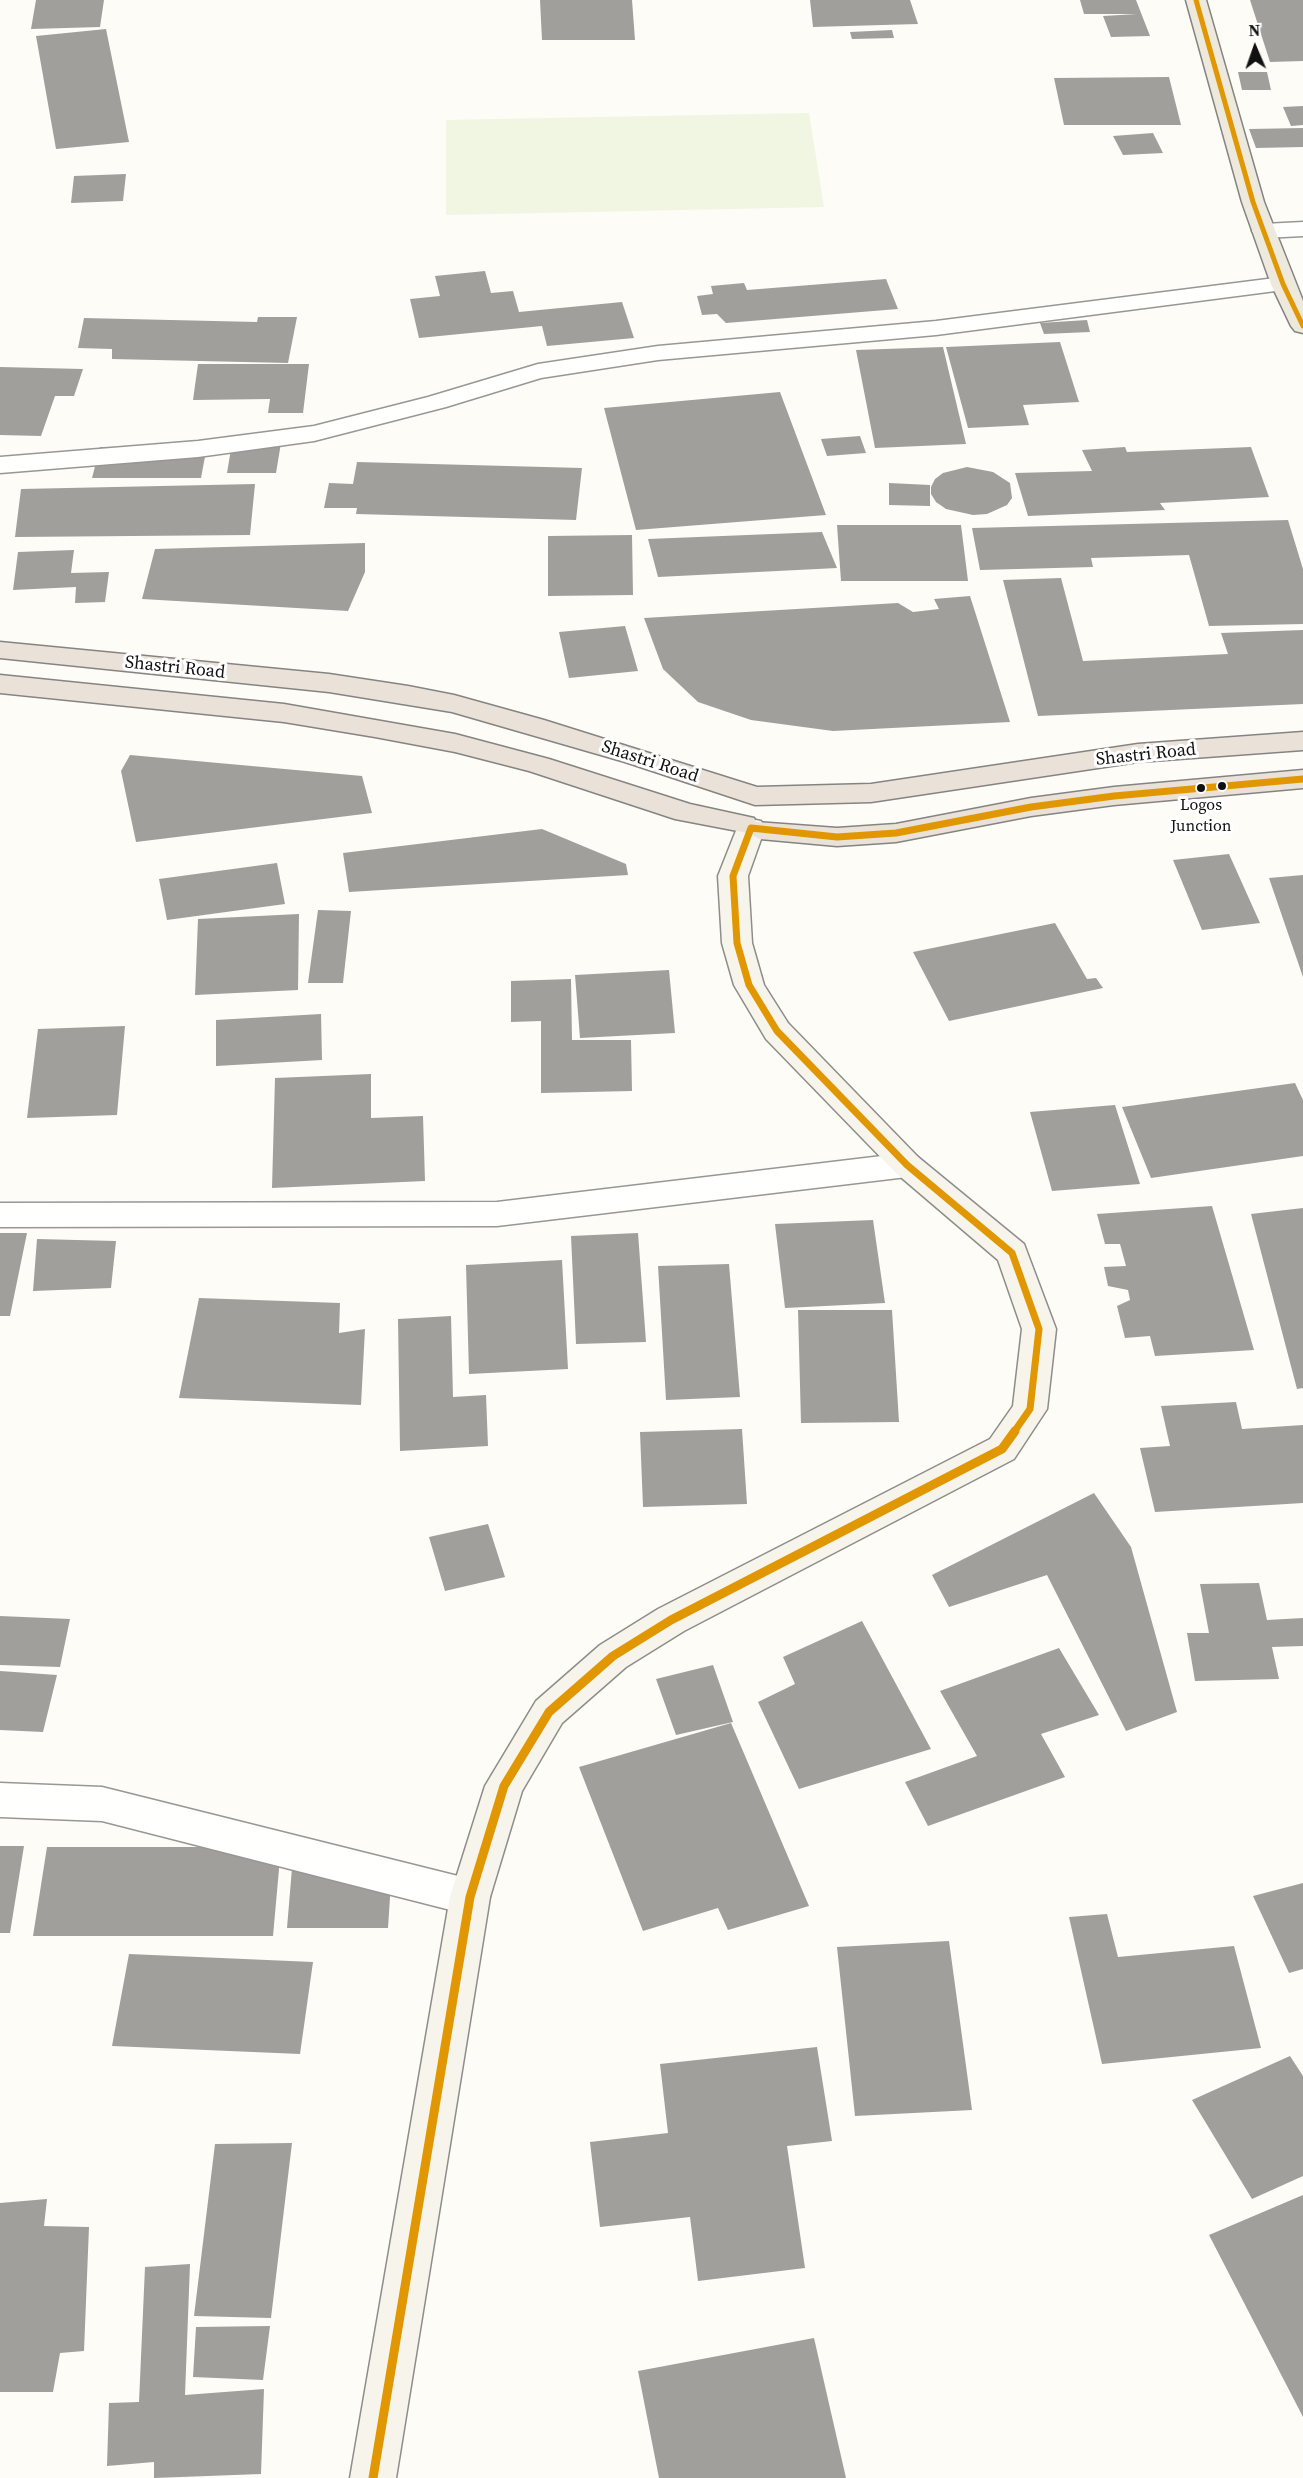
<!DOCTYPE html>
<style>
body{margin:0}
#map{position:relative;width:1303px;height:2478px;overflow:hidden;background:#fdfcf7;font-family:"Source Serif 4",serif}
canvas{display:block}
.north{position:absolute;left:1225px;top:18px;width:60px;height:60px;-webkit-text-stroke:4px #fff;paint-order:stroke;rotate:358deg;font-size:16px;font-weight:700;line-height:24px;text-align:center;color:#111}
.north::after{content:'';display:block;margin:auto;width:21px;height:27px;background:#111;clip-path:polygon(50% 0,100% 100%,50% 72%,0 100%)}
</style>
<div id="map">
<canvas width="1303" height="2478"></canvas>
<div class="north">N</div>
</div>
<script>
const g = document.querySelector('canvas').getContext('2d');
g.lineJoin = 'round';
function fill(path, color) { g.fillStyle = color; g.fill(path, 'evenodd'); }
const toPath = rows => new Path2D(rows.map(r => 'M' + r).join(''));
function stroke(path, color, width, dash) { g.strokeStyle = color; g.lineWidth = width; g.lineCap = dash ? 'butt' : 'round'; g.setLineDash(dash || []); g.stroke(path); }
function write(font, color, halo, rows, align = 'center') {
  g.font = font + ' "Source Serif 4",serif'; g.lineWidth = 6; g.setLineDash([]); g.textBaseline = 'middle'; g.strokeStyle = halo; g.fillStyle = color; for (const [text, x, y, turn = 0] of rows) {
    g.save(); g.translate(x, y); g.rotate((+turn || 0) * Math.PI / 180); g.textAlign = isNaN(turn) ? turn : align; if (halo) g.strokeText(text, 0, 0); g.fillText(text, 0, 0); g.restore();
  }
}
const pitch = toPath([
 [809,113,824,207,446,215,446,120]
]);
const building = toPath([
 [36,0,104,0,100,27,31,29],
 [540,0,632,0,635,40,542,40],
 [810,0,910,0,918,24,813,27],
 [1080,0,1136,0,1150,36,1111,37,1103,16,1137,14,1084,14],
 [1250,0,1303,0,1303,61,1270,62],
 [106,29,129,142,56,149,36,36],
 [892,30,894,38,852,39,850,32],
 [1238,72,1267,72,1271,90,1242,90],
 [1169,77,1181,125,1064,125,1054,78],
 [1303,106,1303,125,1291,126,1283,107],
 [1303,128,1303,147,1256,148,1249,129],
 [1153,133,1163,153,1123,155,1113,136],
 [126,174,123,201,71,203,74,176],
 [485,271,491,293,513,291,519,312,622,302,634,338,547,346,542,326,419,338,410,299,440,296,435,276],
 [886,279,898,309,726,323,717,314,702,315,697,296,713,294,711,286,744,283,747,290],
 [258,317,297,317,288,363,112,359,112,349,78,348,84,318,257,322],
 [1087,320,1090,332,1044,334,1040,323],
 [1060,342,1079,402,1023,405,1029,425,968,428,946,347],
 [943,347,966,444,875,448,856,350],
 [198,364,309,364,303,413,268,413,270,399,193,400],
 [0,367,83,369,74,396,55,396,41,436,0,435],
 [780,392,826,515,636,530,604,408],
 [860,436,866,453,827,456,821,439],
 [232,443,281,443,276,473,227,473],
 [207,446,201,478,92,478,100,447],
 [1125,447,1127,452,1251,447,1269,497,1160,503,1165,510,1028,516,1015,473,1092,471,1082,450],
 [357,462,582,468,576,520,356,514,357,508,324,508,329,483,353,484],
 [967,467,993,472,1010,483,1012,498,1007,505,987,514,973,515,946,509,936,502,931,494,931,487,935,479,943,473],
 [889,483,930,485,930,506,889,505],
 [255,484,250,535,15,537,21,489],
 [1288,520,1303,569,1303,624,1209,626,1189,555,1091,558,1093,567,980,570,972,528],
 [837,525,961,525,968,581,841,581],
 [822,532,837,568,658,577,648,539],
 [632,535,633,595,548,596,548,536],
 [365,543,365,572,348,611,142,599,155,549],
 [74,550,71,573,109,572,105,602,75,603,76,587,13,590,18,552],
 [1061,578,1083,661,1228,654,1221,633,1303,630,1303,704,1038,716,1003,580],
 [970,596,1010,722,833,731,751,720,698,702,663,669,644,618,898,603,913,612,939,609,934,599],
 [625,626,638,671,569,678,559,632],
 [130,755,362,776,372,813,136,842,121,771],
 [542,829,626,864,628,875,349,892,343,853],
 [1229,854,1260,923,1202,930,1173,860],
 [277,863,285,904,167,920,159,879],
 [1303,875,1303,977,1269,878],
 [318,910,351,911,343,983,308,983],
 [299,914,298,990,195,995,198,919],
 [1055,923,1087,979,1096,978,1103,988,949,1021,913,952],
 [669,970,675,1033,580,1038,575,975],
 [571,979,572,1040,631,1040,632,1091,541,1093,541,1021,511,1022,511,981],
 [321,1014,322,1060,216,1066,216,1020],
 [125,1026,117,1115,27,1118,38,1029],
 [371,1074,371,1118,423,1116,425,1181,272,1188,275,1078],
 [1295,1083,1303,1100,1303,1156,1151,1178,1122,1107],
 [1115,1105,1140,1184,1052,1191,1030,1112],
 [1212,1206,1254,1350,1155,1356,1150,1336,1125,1338,1117,1306,1130,1300,1128,1290,1108,1286,1104,1267,1126,1266,1120,1244,1105,1244,1097,1214],
 [1303,1208,1303,1388,1297,1389,1251,1214],
 [873,1220,885,1303,785,1308,775,1224],
 [0,1233,27,1233,10,1316,0,1316],
 [638,1233,646,1342,576,1344,571,1236],
 [37,1239,116,1241,111,1288,33,1291],
 [562,1260,568,1369,469,1374,466,1265],
 [729,1264,740,1397,666,1400,658,1266],
 [199,1298,340,1303,339,1333,365,1329,361,1405,179,1398],
 [798,1310,892,1310,899,1422,801,1423],
 [451,1316,453,1397,486,1395,488,1446,400,1451,398,1319],
 [1236,1402,1242,1429,1303,1425,1303,1503,1155,1512,1140,1448,1170,1446,1161,1406],
 [742,1429,747,1504,643,1507,640,1432],
 [1094,1493,1131,1547,1177,1712,1126,1731,1047,1575,949,1607,932,1575],
 [488,1524,505,1577,445,1591,429,1537],
 [1259,1583,1267,1620,1303,1618,1303,1646,1272,1647,1279,1679,1195,1681,1187,1633,1209,1633,1200,1584],
 [0,1616,70,1619,60,1667,0,1665],
 [862,1621,931,1749,799,1789,758,1702,795,1684,783,1657],
 [1059,1648,1099,1715,1041,1734,1065,1777,928,1826,905,1782,977,1756,940,1691],
 [713,1665,733,1722,676,1735,656,1679],
 [0,1671,57,1675,43,1732,0,1730],
 [731,1723,809,1906,728,1930,718,1908,643,1931,579,1767],
 [0,1846,24,1846,10,1933,0,1933],
 [47,1847,281,1847,273,1936,33,1936],
 [392,1867,388,1928,287,1928,292,1868],
 [1303,1883,1303,1969,1289,1973,1253,1896],
 [1107,1914,1118,1957,1234,1946,1261,2048,1102,2064,1069,1917],
 [949,1941,972,2110,855,2116,837,1947],
 [129,1954,313,1962,300,2054,112,2046],
 [817,2047,832,2141,787,2146,805,2268,698,2281,690,2217,600,2227,590,2142,668,2133,660,2064],
 [1290,2056,1303,2076,1303,2176,1252,2199,1192,2100],
 [292,2143,271,2318,194,2316,215,2144],
 [1303,2195,1303,2417,1209,2235],
 [47,2199,44,2226,89,2227,84,2351,60,2353,53,2392,0,2392,0,2203],
 [190,2264,185,2395,264,2389,261,2474,154,2478,154,2462,107,2466,109,2403,139,2402,145,2267],
 [270,2326,263,2380,193,2377,196,2327],
 [814,2338,846,2478,659,2478,638,2371]
]);
const street = toPath([
 [1303,222,1303,236,1264,238,1256,236,1252,231,1256,226,1264,224,1303,222],
 [1283,277,1291,279,1295,284,1291,289,936,335,658,360,541,378,446,407,314,441,198,457,0,473,0,457,198,441,314,426,428,397,538,364,658,346,936,321,1283,277],
 [907,1153,918,1157,923,1165,918,1173,907,1177,497,1226,0,1227,0,1203,497,1202,907,1153],
 [0,1783,102,1787,470,1879,484,1885,490,1897,484,1909,470,1915,102,1821,0,1817,0,1783]
]);
const secondary = toPath([
 [751,819,761,821,765,828,748,876,752,943,764,985,788,1023,918,1157,1024,1244,1056,1329,1047,1409,1014,1459,684,1631,626,1667,562,1723,522,1791,490,1897,396,2478,350,2478,450,1897,485,1786,536,1701,600,1645,658,1609,990,1439,1013,1406,1022,1329,998,1260,896,1173,766,1039,734,985,722,943,718,876,737,828,741,821,751,819]
]);
const primary = toPath([
 [1186,0,1206,0,1264,202,1303,301,1303,333,1295,331,1291,326,1271,284,1242,202,1186,0]
]);
const highway = toPath([
 [0,642,329,674,408,686,454,695,544,720,757,787,871,784,1138,744,1303,732,1303,750,1138,762,871,802,755,805,625,762,452,712,329,692,0,658,0,642],
 [0,675,284,704,455,734,549,759,690,804,754,818,756,822,837,828,896,824,1031,798,1114,787,1303,770,1303,788,1114,805,1031,816,896,842,837,846,760,839,748,833,675,819,529,771,455,752,375,737,284,722,0,693,0,675]
]);
const bus1Far2 = toPath([
 [1196,0,1253,202,1283,284,1303,326]
]);
const bus1Far1 = toPath([
 [1014,1432,1030,1409,1039,1329,1012,1253,907,1165,777,1031,749,985,737,943,733,876,751,828,837,837,896,833,1031,807,1114,796,1303,779]
]);
const bus1 = toPath([
 [373,2478,470,1897,504,1786,549,1712,613,1656,671,1620,1002,1449,1015,1431]
]);
const markers = [
 [1222,786,5,"#111"],
 [1201,788,5,"#111"]
];
const busNames = [
 ["Logos",1201,806],
 ["Junction",1201,827]
];
const streetNames = [
 ["Shastri Road",175,668,6],
 ["Shastri Road",1146,755,-6],
 ["Shastri Road",650,762,18]
];
fill(pitch, '#f0f6e1');
fill(building, '#a19f9c');
stroke(street, '#979795', 3);
stroke(secondary, '#8e8d8b', 3);
stroke(primary, '#858482', 3);
stroke(highway, '#858482', 3);
fill(street, '#fffffe');
fill(secondary, '#f6f4eb');
fill(primary, '#ede9dc');
fill(highway, '#eae1d8');
stroke(bus1Far2, '#e09702', 5);
stroke(bus1Far1, '#e09702', 7);
stroke(bus1, '#e09702', 9);
for (const [x, y, r, color] of markers) { const dot = new Path2D(); dot.arc(x, y, r, 0, 2 * Math.PI); g.fillStyle = color; g.fill(dot); stroke(dot, '#fff', 2); }
write('16px', '#111', '#fff', busNames);
write('18px', '#111', '#fff', streetNames);
</script>
